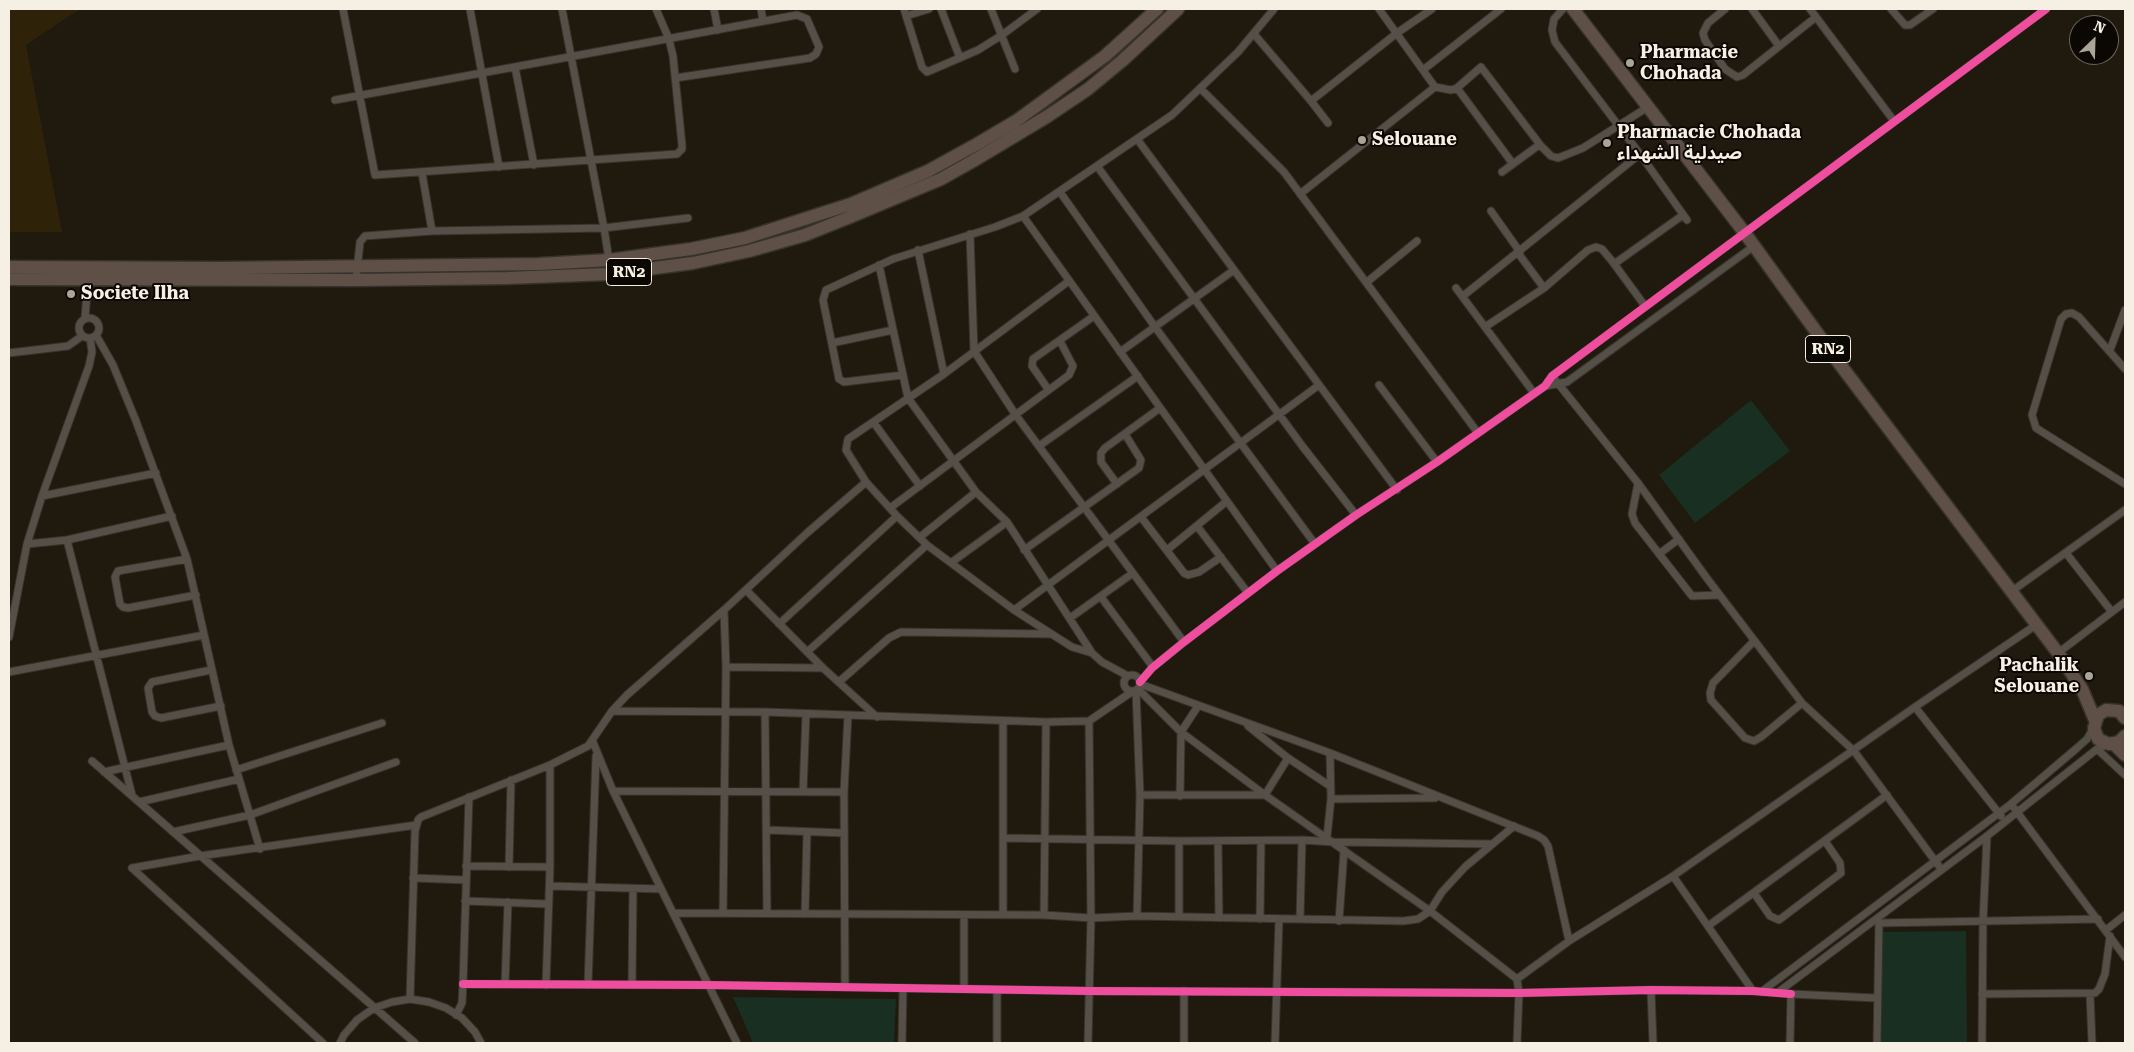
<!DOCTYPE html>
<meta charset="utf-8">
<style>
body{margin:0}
#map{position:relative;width:2134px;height:1052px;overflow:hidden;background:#1f190e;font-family:"Roboto Serif",serif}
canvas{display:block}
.frame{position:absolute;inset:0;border:10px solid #f6efe3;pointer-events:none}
.north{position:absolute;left:2069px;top:15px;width:50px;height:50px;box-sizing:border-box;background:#0b0702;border:1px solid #69645c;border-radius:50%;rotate:24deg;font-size:14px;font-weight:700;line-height:20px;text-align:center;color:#f6efe3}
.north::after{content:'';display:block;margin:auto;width:18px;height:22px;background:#aba498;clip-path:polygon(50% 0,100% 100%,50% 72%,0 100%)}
</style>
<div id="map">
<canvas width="2134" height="1052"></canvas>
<div class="frame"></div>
<div class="north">N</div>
</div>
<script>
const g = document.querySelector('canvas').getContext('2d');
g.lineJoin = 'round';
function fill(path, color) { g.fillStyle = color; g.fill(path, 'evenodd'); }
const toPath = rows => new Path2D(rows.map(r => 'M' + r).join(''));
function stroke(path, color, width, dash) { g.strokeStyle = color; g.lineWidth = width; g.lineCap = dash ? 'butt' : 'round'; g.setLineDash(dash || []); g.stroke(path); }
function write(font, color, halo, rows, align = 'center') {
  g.font = font + ' "Roboto Serif","Noto Sans Arabic",serif'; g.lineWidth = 4; g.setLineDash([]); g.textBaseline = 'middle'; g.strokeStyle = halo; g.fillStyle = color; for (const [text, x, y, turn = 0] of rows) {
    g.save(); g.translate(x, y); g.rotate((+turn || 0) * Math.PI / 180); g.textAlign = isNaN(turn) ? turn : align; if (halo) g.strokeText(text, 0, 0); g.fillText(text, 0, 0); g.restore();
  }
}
const built = toPath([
 [9,9,80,9,26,45,62,232,9,232]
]);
const green = toPath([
 [1751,400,1790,451,1695,523,1659,475],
 [1966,931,1967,1043,1881,1043,1882,932],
 [733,997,896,999,894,1043,753,1043]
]);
const street = toPath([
 [343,9,375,175,677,154,682,149,682,145,673,56,669,39,656,9],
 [470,9,499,167],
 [562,9,604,228,609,260],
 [714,9,718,30],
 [761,9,763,21],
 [904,9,922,67,927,72,978,50,1002,35,1037,9],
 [941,9,960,58],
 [991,9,1015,69],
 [1563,9,1554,19,1552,30,1555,42,1640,154,1687,220],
 [1725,9,1708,23,1703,33,1705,40,1725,69,1737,77,1743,75,1816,17],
 [1752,9,1779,46],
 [1810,9,1894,121],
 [1891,9,1905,25,1910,25,1933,9],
 [906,16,929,9],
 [1254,34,1311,101,1397,33,1432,9],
 [515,67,534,165],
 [1423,70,1501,9],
 [1435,87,1451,90,1457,88,1481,67,1541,146,1551,156,1558,158,1583,148,1648,107],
 [1457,88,1513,164],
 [1201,89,1284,172,1478,433],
 [335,100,797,15,807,19,819,47,816,54,810,58,675,78],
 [1311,101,1328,123],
 [1137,139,1397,490],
 [1097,166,1303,447,1356,515],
 [1502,172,1539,145],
 [1060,192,1155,327,1315,544],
 [1300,194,1435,87,1379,9],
 [1491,211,1520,252],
 [1023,216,1277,571],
 [432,231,604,228,688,218],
 [970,234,974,351,1015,414,1184,642],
 [918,250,944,374],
 [1518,253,1544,288],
 [1614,264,1683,215],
 [879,265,908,398,976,492,1007,522,1092,653],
 [356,280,360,242,365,236,432,231,422,173],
 [1069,281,944,374,848,439,846,450,866,482,897,516,927,545,1014,610,1072,647,1092,653,1102,662,1128,676],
 [1367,282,1417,241],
 [1456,288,1534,393],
 [1463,296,1640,154],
 '79 328a10 10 0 1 1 20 0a10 10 0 1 1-20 0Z',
 [85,318,88,280],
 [1485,327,1544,288,1588,250,1596,247,1602,249,1612,261,1645,306],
 [96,335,113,365,136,421,187,559,229,745,260,849],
 [832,343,893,330],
 [2110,350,2125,310],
 [1120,352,1234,270],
 [9,353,68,346,82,336],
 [2125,369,2079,317,2072,313,2066,314,2061,319,2032,415,2036,428,2125,484],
 [903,375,844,382,839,379,823,300,826,290,893,259,995,227,1023,216,1172,115,1238,52,1274,9],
 [1552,376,1638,483,1706,577,1802,703,1761,737,1754,741,1745,738,1711,700,1710,693,1713,683,1754,641],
 [1379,385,1437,462],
 [1545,386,1567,382,1754,246],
 [1048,389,1032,366,1033,359,1094,316],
 [874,423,920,486],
 [1039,446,1138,376],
 [1638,483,1632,514,1635,523,1692,596,1719,595],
 [1117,484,1101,462,1101,453,1105,448,1160,408],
 [42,496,156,473],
 [890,508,1069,375,1073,366,1060,341],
 [1141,517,1184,573,1188,575,1199,572,1221,557],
 [1197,526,1248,593],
 [920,537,976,492],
 [67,540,132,795],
 [27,544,67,540,172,516],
 [1024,550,1139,468,1141,460,1125,434],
 [1167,550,1227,501],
 [2066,553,2112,612],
 [1659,554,1679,539],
 [187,559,118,571,115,577,120,604,123,607,128,608,196,595],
 [952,562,1007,522],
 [746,590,823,668,877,717],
 [2012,591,2125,510],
 [1101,597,1153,667],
 [1014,610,1319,385],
 [1070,618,1133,573],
 [779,624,897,516],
 [9,637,27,544,42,496,89,366,92,352,90,338],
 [807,652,927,545],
 [2058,653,2125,602],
 [726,667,823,668],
 [211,670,152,682,148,688,152,712,155,716,161,718,221,706],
 [9,672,204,635],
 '1124 683a8 8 0 1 1 16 0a8 8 0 1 1-16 0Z',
 [840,681,889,638,901,632,1050,634],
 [1140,682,1152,668,1184,642,1277,571,1356,515,1437,462,1545,386,1552,376,2046,9],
 [1140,684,1330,753,1538,836,1544,840,1548,846,1569,941],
 [1138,689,1181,732,1265,795,1430,911,1517,979],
 [1136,690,1140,795,1137,916],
 [1802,703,1854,751,1941,869],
 [1915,707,2001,816],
 [612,711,765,712,1046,722,1089,721,1133,691],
 [765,712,767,913],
 [1003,721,1003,915],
 [593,742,613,791,737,1043],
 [2097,749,2125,775],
 [1288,758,1330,786],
 [92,761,415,1043],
 [236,770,382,723],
 [104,772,229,745],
 [613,791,844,792],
 [803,792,806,714],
 [1140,795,1265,795,1288,758,1248,726],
 [1180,796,1181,732,1198,706],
 [1331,799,1435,798],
 [139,802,239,779],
 [2011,804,2125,957],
 [767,830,844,833],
 [173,832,250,815,396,762],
 [1327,837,1331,799,1330,753],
 [1003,838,1179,841,1302,840,1334,842,1492,844],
 [1179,841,1179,917],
 [1218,841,1219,918],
 [466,866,550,867],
 [509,867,511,780],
 [132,868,200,856,416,825],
 [132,868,323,1043],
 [1673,876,1753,991],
 [413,878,466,880],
 [550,886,661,889],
 [1754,893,1770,916,1779,920,1841,873,1840,863,1825,841],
 [465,901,548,904],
 [673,913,1044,915,1091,918,1137,916,1403,921,1418,919,1430,911,1442,892,1465,867,1514,826],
 [723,913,726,667,724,610],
 [805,914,807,832],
 [1044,915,1046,722],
 [1260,919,1261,841],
 [1300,919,1302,840],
 [1339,921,1344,850],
 [1708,926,1887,795],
 [2106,930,2125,915],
 [463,984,709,985,1090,991,1519,993,1651,990,1753,991,1791,994],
 [505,984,508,902],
 [546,985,550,867,550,765],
 [588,985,596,756],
 [632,985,633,889],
 [845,987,844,792,848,715],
 [964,989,964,915],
 [997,990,997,1043],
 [1651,990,1653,1043],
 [1184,991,1184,1043],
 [1761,992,2011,804,2077,748,2087,739,2093,729],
 [1777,993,1987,836,2097,749,2109,744],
 [1982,994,2095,993,2099,989,2105,974,2110,936],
 [2090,994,2092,1043],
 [410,999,415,831,418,820,421,817,550,765,588,746,612,711,627,695,724,610,807,533,866,482],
 [456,1015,462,1003,463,984,469,797],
 [340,1043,344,1035,357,1020,374,1008,392,1002,410,999,429,1002,446,1008,462,1018,475,1032,481,1043],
 [902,1043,903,988],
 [1088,1043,1091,918,1089,721],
 [1275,1043,1279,920],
 [1517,1043,1519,993,1517,979,1569,941,1673,876,1915,707,2036,625],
 [1790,1043,1791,994,1876,998],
 [1877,1043,1879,923,2098,919],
 [1982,1043,1983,922,1987,836]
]);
const highway = toPath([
 [1573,9,1744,232,1836,359,2058,653,2082,689,2095,720],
 [9,267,221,268,539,264,609,260,691,249,745,238,851,204,928,171,977,144,1016,121,1105,56,1157,9],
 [9,279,356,280,507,278,609,274,693,263,749,251,805,235,850,217,941,179,973,161,1048,116,1088,89,1123,60,1178,9],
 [2125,718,2119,711,2106,710,2098,715,2094,728,2098,739,2109,744,2119,742,2125,736],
 [2114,744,2125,755]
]);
const cycleway = toPath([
 [1140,682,1152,668,1184,642,1277,571,1356,515,1437,462,1545,386,1552,376,2046,9],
 [463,984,709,985,1090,991,1519,993,1651,990,1753,991,1791,994]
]);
const markers = [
 [1630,63,5,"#aba498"],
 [1362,140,5,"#aba498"],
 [1607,143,5,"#aba498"],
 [71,294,5,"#aba498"],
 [2089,676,5,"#aba498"]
];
const shields = [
 [629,272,45],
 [1828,349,45]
];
const shieldNames = [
 ["RN2",629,272],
 ["RN2",1828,349]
];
const poiNames = [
 ["Pharmacie",1640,53],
 ["Chohada",1640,74],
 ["Pharmacie Chohada",1617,133],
 ["صيدلية الشهداء",1617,154],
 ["Selouane",1372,140],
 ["Societe Ilha",81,294],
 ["Pachalik",2079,666,"right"],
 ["Selouane",2079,687,"right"]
];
fill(built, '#2e2209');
fill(green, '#182f21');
stroke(street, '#37332c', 9);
stroke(highway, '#37332c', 15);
stroke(street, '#544f47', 7);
stroke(highway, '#5f5047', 12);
stroke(cycleway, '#ef4d9e', 8);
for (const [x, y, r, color] of markers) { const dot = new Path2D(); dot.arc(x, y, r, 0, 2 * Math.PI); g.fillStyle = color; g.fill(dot); stroke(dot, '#0b0702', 2); }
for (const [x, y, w] of shields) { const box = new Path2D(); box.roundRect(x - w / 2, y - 13.5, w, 27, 4); g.fillStyle = '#0b0702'; g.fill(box); stroke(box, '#f6efe3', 1); }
write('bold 16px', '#f6efe3', null, shieldNames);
write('bold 18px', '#f6efe3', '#0b0702', poiNames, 'left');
</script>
